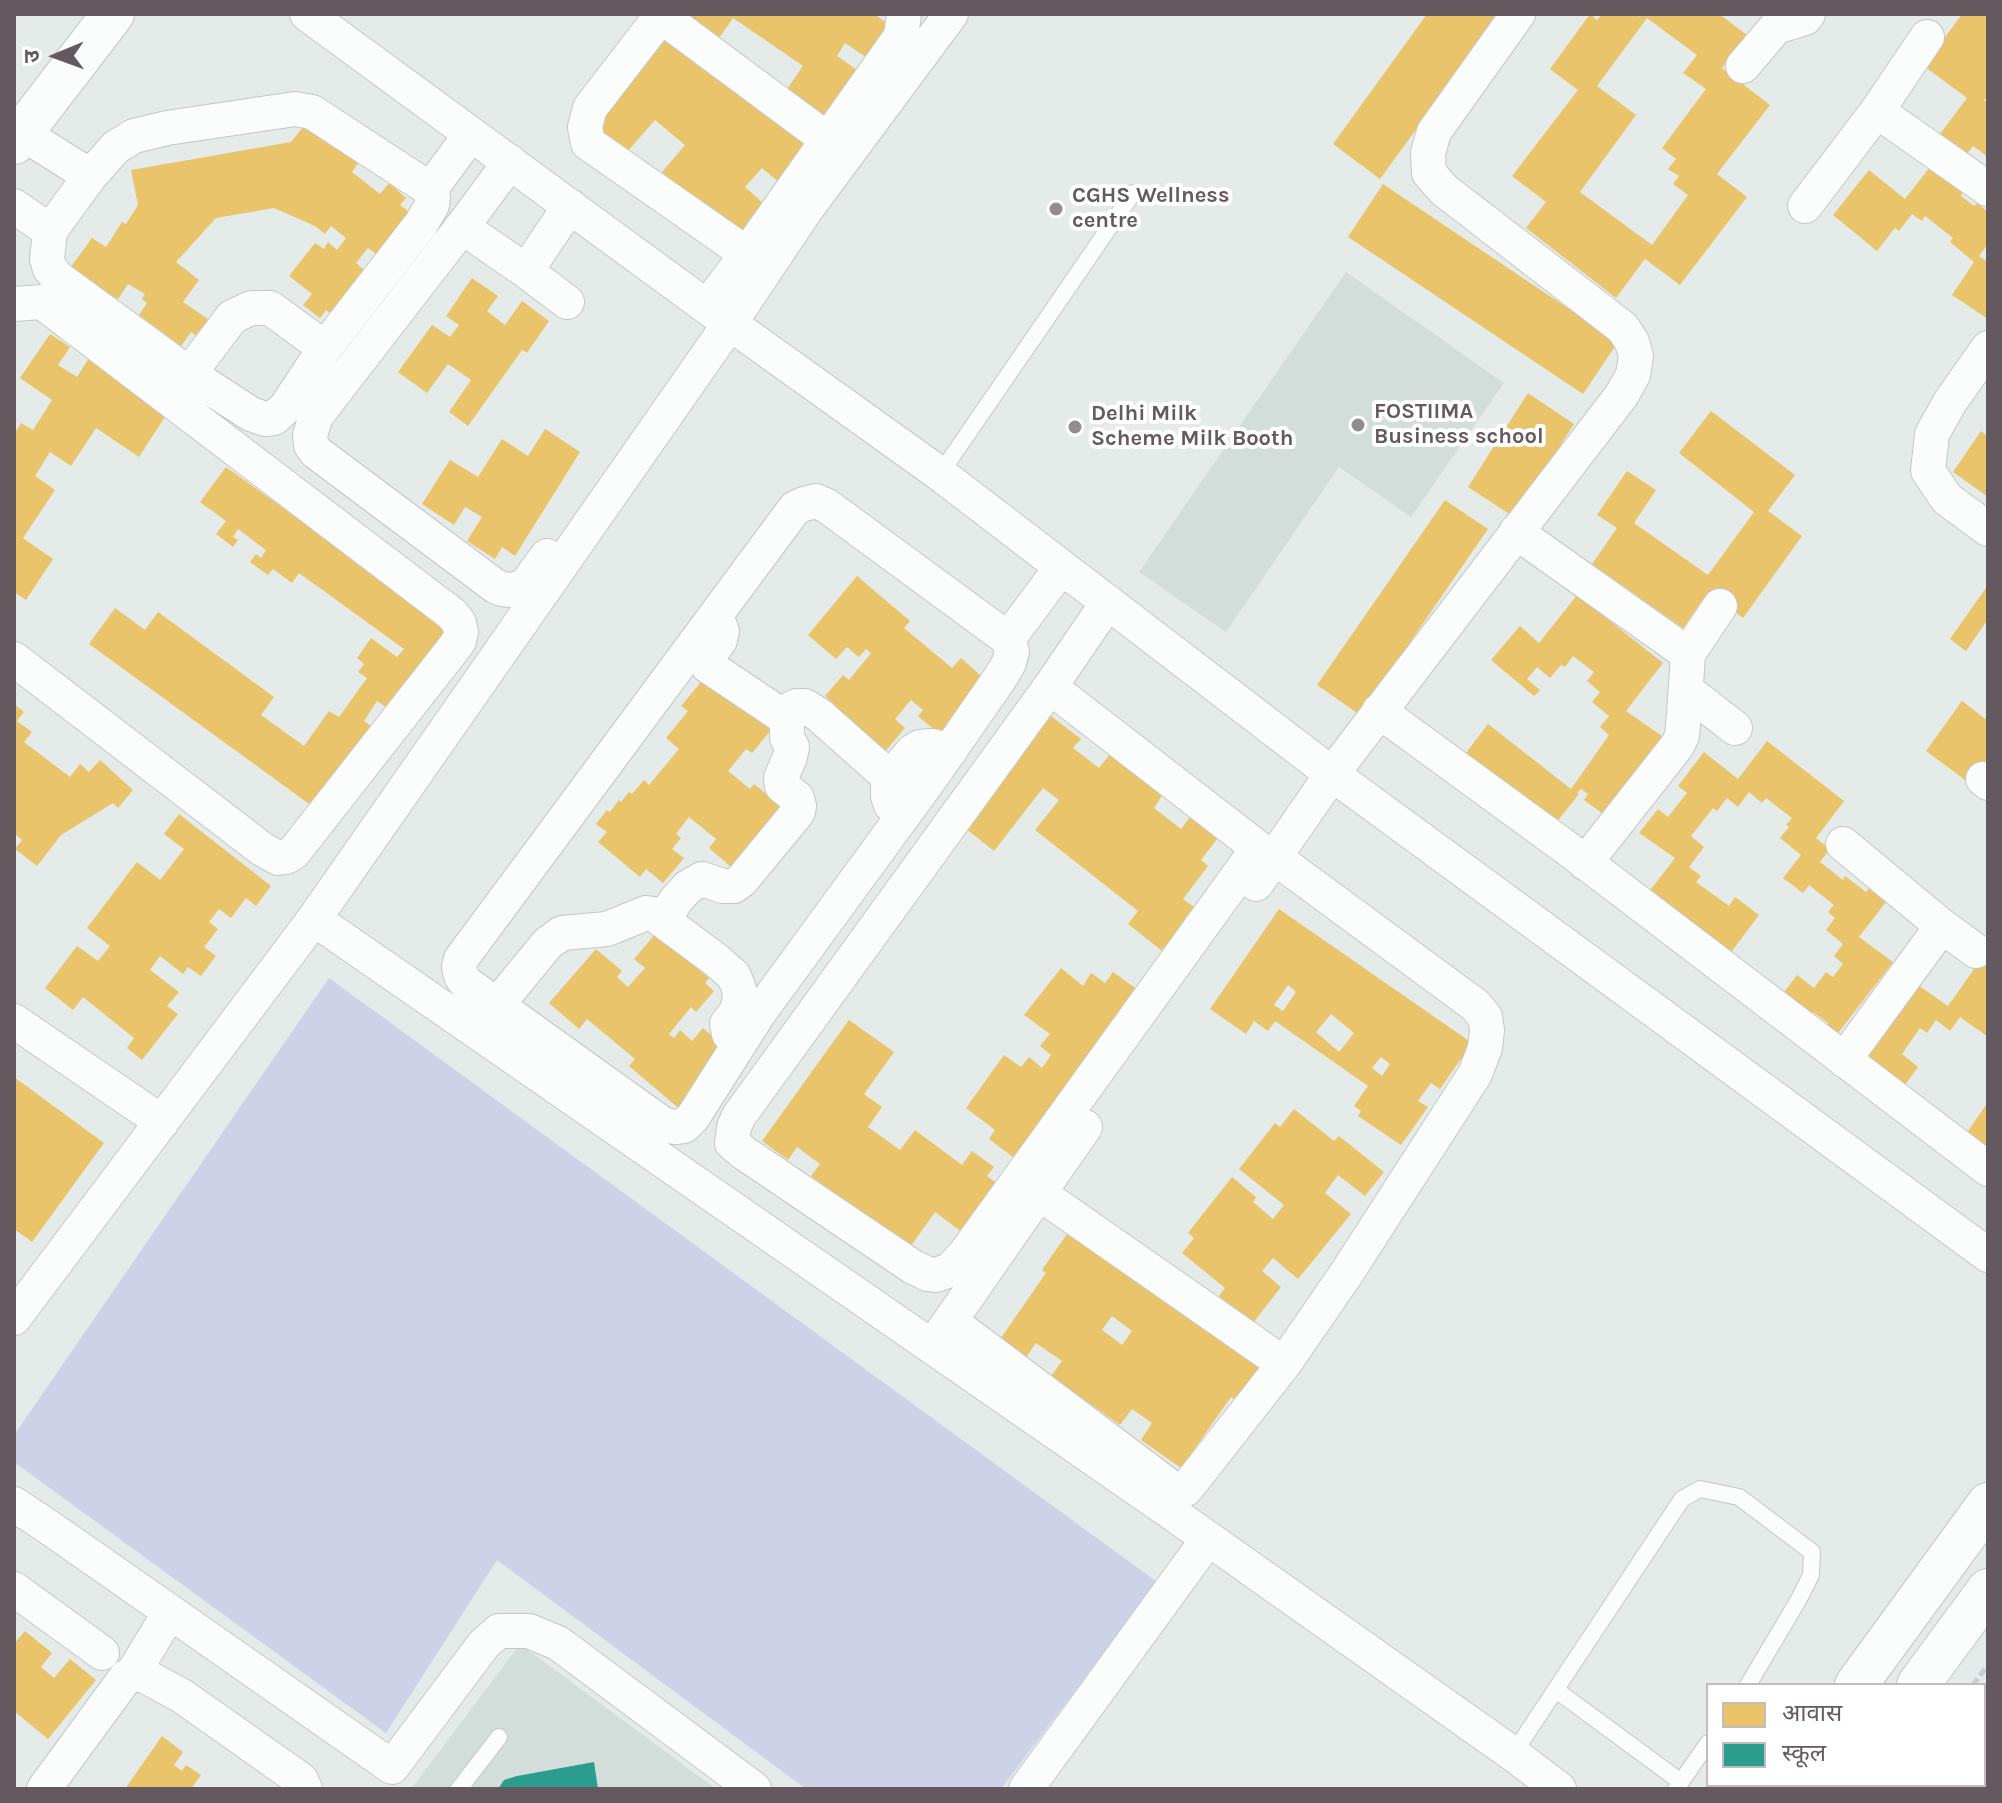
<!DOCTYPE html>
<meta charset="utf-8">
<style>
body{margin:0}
#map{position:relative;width:2002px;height:1803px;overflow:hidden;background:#e4ebe9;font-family:Karla,"Noto Sans Devanagari",sans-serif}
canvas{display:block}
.frame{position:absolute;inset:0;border:16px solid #64595f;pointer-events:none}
.legend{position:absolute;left:1706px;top:1683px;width:280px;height:104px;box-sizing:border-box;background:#fff;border:2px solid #c1bdbf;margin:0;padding:10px 14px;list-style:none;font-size:24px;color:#64595f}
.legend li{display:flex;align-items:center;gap:16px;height:40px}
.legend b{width:40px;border:2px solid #c1bdbf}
.north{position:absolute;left:16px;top:16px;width:80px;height:80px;-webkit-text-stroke:6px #fff;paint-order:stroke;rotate:269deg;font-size:22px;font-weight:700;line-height:32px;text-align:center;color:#64595f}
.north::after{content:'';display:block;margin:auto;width:28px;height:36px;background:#64595f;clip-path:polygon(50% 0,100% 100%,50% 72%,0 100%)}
</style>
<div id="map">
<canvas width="2002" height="1803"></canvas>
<div class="frame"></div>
<ul class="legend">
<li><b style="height:22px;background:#e9c46a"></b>आवास</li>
<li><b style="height:22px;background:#2a9d8f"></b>स्कूल</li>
</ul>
<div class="north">उ</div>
</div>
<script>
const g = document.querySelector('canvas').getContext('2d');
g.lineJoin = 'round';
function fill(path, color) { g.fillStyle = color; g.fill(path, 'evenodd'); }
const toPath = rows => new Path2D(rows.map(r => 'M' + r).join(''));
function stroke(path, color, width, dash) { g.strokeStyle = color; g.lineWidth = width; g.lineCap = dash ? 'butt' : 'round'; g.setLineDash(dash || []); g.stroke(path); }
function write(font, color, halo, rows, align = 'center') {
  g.font = font + ' Karla,sans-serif'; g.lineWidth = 8; g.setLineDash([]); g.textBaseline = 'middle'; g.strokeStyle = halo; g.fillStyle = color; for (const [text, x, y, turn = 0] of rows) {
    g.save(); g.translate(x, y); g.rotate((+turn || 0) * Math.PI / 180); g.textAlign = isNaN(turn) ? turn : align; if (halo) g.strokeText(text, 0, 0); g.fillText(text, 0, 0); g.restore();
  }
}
const education = toPath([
 [1346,272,1504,383,1411,517,1339,467,1226,632,1139,572],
 [520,1644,716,1789,411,1789]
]);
const green = toPath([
 [329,978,1157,1582,1001,1789,806,1789,497,1560,386,1733,14,1462,14,1435]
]);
const homes = toPath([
 [683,14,874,14,898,31,876,64,845,43,837,56,857,70,829,122,785,92,803,66,733,18,719,38],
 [1427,14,1500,14,1380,179,1333,144],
 [1590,14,1597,20,1602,14,1635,14,1639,17,1641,14,1719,14,1747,35,1722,68,1770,105,1717,174,1747,197,1680,285,1645,259,1616,298,1526,228,1546,202,1512,176,1578,90,1550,69],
 [1647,18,1697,55,1683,73,1706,89,1662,148,1676,159,1668,169,1679,176,1673,184,1688,195,1652,245,1580,192,1636,115,1597,86],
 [1962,14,1988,14,1988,95,1984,100,1988,103,1988,157,1973,146,1967,154,1940,134,1967,98,1924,66],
 [669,27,812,147,781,184,762,168,745,187,771,210,745,242,662,172,685,145,655,120,627,152,590,121],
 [307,122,358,163,352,172,380,194,389,183,406,198,400,205,414,216,381,258,368,248,356,263,372,277,339,319,326,310,320,318,303,305,312,294,289,276,315,243,324,249,328,242,337,250,346,238,331,226,325,234,315,226,274,208,216,218,176,262,199,280,183,302,215,324,204,341,191,332,181,346,139,315,147,303,142,299,145,294,128,284,118,299,100,289,70,268,92,238,106,247,122,222,126,224,138,205,131,170,291,142],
 [1930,167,1963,192,1961,196,1974,206,1977,203,1988,212,1988,244,1979,256,1988,262,1988,319,1952,295,1974,262,1950,242,1953,238,1925,216,1922,221,1912,214,1899,231,1895,228,1877,251,1833,215,1869,170,1905,199],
 [1383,184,1618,342,1583,394,1348,237],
 [472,278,498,296,487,311,505,325,522,301,549,321,527,353,522,350,468,426,449,412,471,380,448,364,427,393,398,372,432,325,450,337,459,325,446,316],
 [50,334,70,347,58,365,77,377,89,358,168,412,139,457,96,428,71,466,50,452,35,476,55,490,23,538,53,559,26,600,14,592,14,434,21,423,33,430,52,400,20,378],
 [1528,393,1574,424,1514,517,1468,487],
 [1711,411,1795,475,1768,511,1802,536,1743,618,1708,592,1683,628,1592,564,1617,528,1597,515,1627,471,1656,490,1634,523,1708,575,1754,512,1679,453],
 [545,429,580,452,515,556,502,547,495,559,467,541,482,517,465,507,454,525,422,504,450,460,478,477,502,439,528,456],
 [1981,431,1988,437,1988,497,1953,472],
 [226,467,451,629,392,711,377,701,364,721,378,731,312,806,89,644,115,608,145,630,158,612,274,697,261,715,304,746,329,711,339,717,367,678,358,672,364,664,357,658,371,638,397,657,404,649,299,573,292,583,273,569,268,575,250,562,256,554,261,558,266,550,238,529,233,537,238,540,233,547,216,534,226,521,200,502],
 [1445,500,1488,529,1360,715,1317,685],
 [857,576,910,621,904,628,952,668,961,658,990,684,944,738,918,716,923,710,911,700,895,719,905,728,883,754,830,709,834,704,825,696,843,675,849,680,871,653,866,649,859,657,847,647,836,659,808,635],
 [1988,585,1988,619,1966,651,1950,639],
 [1577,595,1663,663,1626,711,1662,736,1606,816,1584,800,1588,794,1581,789,1577,793,1579,794,1552,828,1462,758,1488,724,1571,789,1609,735,1600,727,1609,716,1592,702,1600,692,1587,681,1594,672,1573,656,1565,667,1561,665,1550,678,1537,667,1527,679,1540,690,1534,696,1491,660,1520,626,1539,643],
 [706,676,771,730,752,753,746,749,728,771,750,789,754,784,785,809,738,873,709,848,716,839,689,817,676,834,681,838,672,849,684,858,663,883,646,869,640,877,598,842,607,832,596,824,607,810,610,812,619,800,621,802,629,792,632,794,644,780,649,785,679,749,666,738,688,711,681,706],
 [1962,701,1988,721,1988,763,1972,785,1926,751],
 [14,704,24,712,17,721,32,732,24,742,70,777,80,764,89,772,100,760,133,790,118,808,113,803,61,835,37,866,15,849,22,840,14,833],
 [1051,716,1081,739,1073,748,1099,768,1111,753,1163,794,1154,808,1181,829,1190,817,1217,839,1201,860,1208,866,1183,899,1194,907,1185,918,1194,926,1170,957,1128,924,1138,911,1035,830,1059,800,1043,788,994,851,965,828],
 [1767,741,1844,801,1816,838,1830,849,1820,862,1843,880,1845,876,1866,892,1872,885,1889,898,1859,937,1893,962,1832,1041,1821,1032,1828,1023,1813,1012,1807,1020,1801,1005,1784,992,1797,975,1814,988,1826,972,1833,977,1843,964,1834,956,1843,944,1826,930,1835,918,1828,912,1834,905,1809,885,1803,893,1783,878,1801,855,1780,838,1789,827,1786,825,1792,818,1766,798,1762,803,1749,792,1738,807,1727,798,1717,811,1713,808,1691,836,1704,847,1689,867,1701,876,1696,882,1729,906,1735,897,1759,915,1729,955,1648,893,1675,858,1639,833,1658,809,1668,817,1687,793,1678,786,1704,752,1738,779],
 [179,814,271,886,256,906,246,898,231,918,219,909,209,922,218,929,204,947,216,956,201,976,188,967,183,974,160,956,150,970,179,992,167,1006,178,1014,142,1060,127,1048,134,1038,83,997,73,1010,45,988,77,946,98,961,110,946,87,928,137,862,160,880,184,849,164,834],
 [1279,909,1472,1043,1440,1089,1431,1083,1418,1101,1428,1107,1401,1145,1358,1116,1361,1111,1354,1106,1368,1086,1275,1021,1268,1031,1254,1021,1246,1034,1210,1009],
 [1288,985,1296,992,1283,1011,1274,1005],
 [1331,1014,1354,1033,1339,1052,1316,1032],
 [1381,1057,1390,1064,1382,1076,1372,1068],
 [656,933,703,964,699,970,709,978,705,983,714,991,696,1012,691,1007,669,1034,674,1038,680,1030,692,1041,703,1028,731,1052,682,1111,629,1066,635,1059,587,1019,579,1029,549,1003,596,949,622,971,617,977,628,987,645,968,634,959],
 [1982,958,1988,963,1988,1037,1960,1017,1950,1031,1936,1020,1927,1033,1920,1028,1902,1054,1918,1067,1902,1089,1853,1054,1908,978,1948,1006],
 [1061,968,1083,986,1091,973,1105,983,1113,972,1145,995,1021,1163,989,1139,995,1130,966,1108,1004,1055,1021,1067,1029,1057,1042,1068,1051,1055,1040,1046,1050,1034,1024,1015],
 [849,1020,894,1052,864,1094,882,1107,868,1127,900,1150,915,1130,962,1165,972,1151,994,1167,987,1176,1005,1189,970,1238,935,1212,910,1247,811,1176,820,1164,797,1147,788,1160,762,1141],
 [14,1077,104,1143,32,1242,14,1229],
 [1988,1102,1988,1155,1964,1137],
 [1294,1109,1334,1141,1339,1136,1384,1172,1365,1196,1338,1175,1325,1193,1351,1214,1298,1279,1273,1258,1262,1271,1281,1287,1253,1323,1219,1296,1225,1288,1182,1253,1194,1238,1188,1233,1232,1177,1256,1197,1253,1202,1273,1219,1284,1205,1239,1169,1275,1123,1280,1127],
 [1069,1231,1268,1372,1244,1406,1231,1397,1181,1468,1141,1440,1152,1423,1132,1409,1120,1425,1051,1376,1062,1361,1036,1343,1022,1363,996,1345,1046,1273,1042,1270],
 [1112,1316,1132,1331,1122,1345,1102,1330],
 [25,1631,52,1653,41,1667,54,1678,70,1659,96,1680,48,1739,14,1711,14,1644],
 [162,1736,183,1752,174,1765,182,1771,186,1765,201,1775,191,1789,125,1789]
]);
const schools = toPath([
 [594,1762,598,1789,498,1789,504,1780,517,1776]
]);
const path = toPath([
 [1973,1685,1988,1665],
 [1897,1789,1899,1785]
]);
const service = toPath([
 [940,474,1133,193],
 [1556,1690,1681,1782],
 [1513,1754,1682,1499,1700,1489,1739,1497,1812,1552,1811,1575,1799,1599,1748,1685],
 [459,1789,499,1737],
 [1676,1789,1708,1743]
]);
const minor = toPath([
 [307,14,707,307,940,474,1332,774,1988,1255],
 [662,14,661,16,828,140],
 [661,16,590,108,585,127,588,143,747,254,901,36,904,14],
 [1743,66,1776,27,1805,18,1808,14],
 [1877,111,1988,189],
 [510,162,462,227,526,271,570,206],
 [430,190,471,134],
 [14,206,50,231,90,176,22,133],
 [1805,206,1877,111,1927,37],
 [462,227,316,416,310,435,311,445,316,452,495,586,502,589,512,590,522,587,528,582,547,556],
 [50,231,47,259,50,269,59,279,189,374,251,414,265,419,274,418,286,407,325,348,421,224,432,205,433,197,430,190,422,184,312,112,295,109,167,128,134,136,116,147,90,176],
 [526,271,567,302],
 [14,304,42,302,452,614,459,623,461,632,459,641,450,653,294,852,286,857,278,858,262,849,14,659],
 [707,307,747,254],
 [1988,348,1950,402,1932,434,1928,471,1947,499,1988,529],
 [189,374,232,317,251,308,270,308,325,348],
 [816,501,827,506,1008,639,1012,651,1009,663,1000,678,930,779,759,1013,693,1117,684,1126,675,1127,664,1125,466,983,461,976,459,967,461,959,795,508,804,504,816,501],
 [1516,532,1688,654],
 [1008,639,1061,568],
 [1050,687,1258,848,965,1254,950,1270,936,1275,928,1274,913,1267,744,1153,732,1143,734,1127,739,1116,1050,687,1108,602],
 [1686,690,1735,728],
 [1379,711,1568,849,1988,1169],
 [784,717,788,711,796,706,805,706,819,715,890,778,888,786,888,796,891,805,904,815],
 [890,778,912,752,920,747,932,746,950,751],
 [1983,779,1988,783],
 [1843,844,1942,926,1976,951],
 [1585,863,1677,746,1682,736,1684,714,1688,654,1720,606],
 [1256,884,1332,774,1621,396,1633,375,1636,356,1632,342,1623,328,1444,190,1429,173,1428,153,1434,132,1518,14],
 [314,919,1165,1508,1513,1754,1559,1789],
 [664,920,676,900,688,887,702,879,723,886,734,886,742,880,798,812,799,806,797,798,782,786,781,778,790,757,792,747,787,738,787,721,784,717,708,666,707,659,720,640,722,631,720,626],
 [497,1005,548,943,562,933,607,929,646,913,654,914,716,960,734,976,739,989,740,1000,736,1012,727,1024,729,1034,734,1037],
 [14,1021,162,1122],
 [1844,1060,1942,926],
 [1039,1193,1284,1364,1346,1274,1475,1074,1485,1048,1487,1030,1485,1017,1475,1005,1274,857],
 [14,1318,314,919,730,323,805,211,951,14],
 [950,1321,1173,1489,1180,1491,1186,1489,1284,1364],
 [932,1347,1085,1127],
 [14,1504,50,1528,392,1767,484,1644,499,1631,529,1631,558,1643,754,1789],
 [14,1589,102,1653],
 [133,1673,170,1612],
 [44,1789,126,1677,133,1673,145,1676,182,1696,301,1780,305,1789],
 [1026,1789,1208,1539]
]);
const tertiary = toPath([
 [14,143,113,14],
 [1856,1685,1988,1504],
 [1918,1685,1988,1590],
 [1780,1789,1783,1785],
 [1842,1789,1845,1785]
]);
const markers = [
 [1056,209,8,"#918c8f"],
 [1358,425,8,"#918c8f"],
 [1075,427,8,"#918c8f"]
];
const poiNames = [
 ["CGHS Wellness",1072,196],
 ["centre",1072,221],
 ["FOSTIIMA",1374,412],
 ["Business school",1374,437],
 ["Delhi Milk",1091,414],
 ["Scheme Milk Booth",1091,439]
];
fill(education, '#d3dedb');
fill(green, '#cdd2e9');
fill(homes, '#e9c46a');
fill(schools, '#2a9d8f');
stroke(service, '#c6c6c6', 18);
stroke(minor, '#c6c6c6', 36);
stroke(tertiary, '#c6c6c6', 44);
stroke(path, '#ceccd3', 5, [8, 4]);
stroke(service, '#fbfcfc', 16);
stroke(minor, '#fbfcfc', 34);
stroke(tertiary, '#fbfcfc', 42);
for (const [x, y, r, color] of markers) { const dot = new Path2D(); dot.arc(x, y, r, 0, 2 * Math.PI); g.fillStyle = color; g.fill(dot); stroke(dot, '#fff', 3); }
write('bold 22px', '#64595f', '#fff', poiNames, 'left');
</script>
